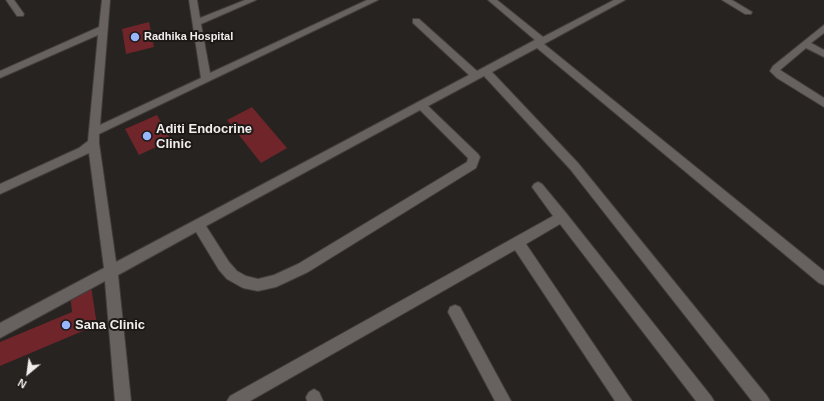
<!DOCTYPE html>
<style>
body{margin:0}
#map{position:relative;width:824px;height:401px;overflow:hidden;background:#272321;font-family:Helvetica,sans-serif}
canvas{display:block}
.north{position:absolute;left:8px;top:353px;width:40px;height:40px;-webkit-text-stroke:3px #1d1917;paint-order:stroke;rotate:209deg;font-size:11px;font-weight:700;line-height:16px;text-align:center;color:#f0edec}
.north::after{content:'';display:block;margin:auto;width:14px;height:18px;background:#f0edec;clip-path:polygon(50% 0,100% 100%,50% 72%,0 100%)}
</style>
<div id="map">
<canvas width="824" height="401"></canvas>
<div class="north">N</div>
</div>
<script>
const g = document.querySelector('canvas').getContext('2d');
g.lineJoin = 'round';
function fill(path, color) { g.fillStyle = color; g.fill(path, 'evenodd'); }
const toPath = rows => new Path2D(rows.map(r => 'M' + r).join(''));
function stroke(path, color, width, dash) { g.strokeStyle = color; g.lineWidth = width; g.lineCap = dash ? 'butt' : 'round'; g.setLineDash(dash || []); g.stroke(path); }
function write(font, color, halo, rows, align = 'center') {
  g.font = font + ' Helvetica,sans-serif'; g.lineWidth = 4; g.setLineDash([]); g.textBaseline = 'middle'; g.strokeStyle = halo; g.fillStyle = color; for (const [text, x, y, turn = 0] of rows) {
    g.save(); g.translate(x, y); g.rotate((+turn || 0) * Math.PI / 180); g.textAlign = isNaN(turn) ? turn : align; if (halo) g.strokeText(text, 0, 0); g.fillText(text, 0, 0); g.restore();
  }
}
const building = toPath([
 [149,22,154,47,126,54,122,29],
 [252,107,287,148,261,163,227,120],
 [157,115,171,140,139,155,125,129],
 [91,286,97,325,0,366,0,342,72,312,70,294]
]);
const minor = toPath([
 [6,0,14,0,24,14,23,16,17,16,6,0],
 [102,0,110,0,100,125,201,78,189,0,197,0,200,18,245,0,256,0,201,24,210,73,367,0,378,0,99,134,99,143,116,262,469,75,413,23,413,19,419,19,477,71,535,40,488,0,497,0,543,37,614,0,625,0,544,44,824,271,824,285,819,283,537,48,492,72,578,163,767,396,770,401,752,401,570,169,484,76,428,106,478,154,480,157,476,168,308,272,276,287,258,291,243,288,227,279,219,270,196,232,118,275,131,401,115,401,105,281,0,338,0,323,104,268,89,153,0,194,0,184,79,148,88,141,98,35,0,78,0,71,99,27,102,0],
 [420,110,468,158,467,162,298,264,274,275,258,279,246,276,237,271,229,262,206,226,420,110],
 [722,0,732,0,752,12,751,14,745,14,722,0],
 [824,25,824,33,811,43,824,50,824,57,806,48,780,70,824,98,824,107,777,78,770,71,773,66,824,25],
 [538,182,542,184,566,213,711,396,714,401,696,401,560,224,526,244,632,401,615,401,515,250,250,401,227,401,230,396,553,216,532,187,534,184,538,182],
 [455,305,460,307,511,401,495,401,448,312,450,307,455,305],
 [314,389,319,392,323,401,307,401,306,397,309,392,314,389]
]);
const markers = [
 [135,37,5,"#97b6fd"],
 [147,136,5,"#97b6fd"],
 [66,325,5,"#97b6fd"]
];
const farPoinames = [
 ["Radhika Hospital",144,37]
];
const poiNames = [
 ["Aditi Endocrine",156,129],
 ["Clinic",156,144],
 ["Sana Clinic",75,325]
];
fill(building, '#6f2529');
stroke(minor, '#413e3c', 2);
fill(minor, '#67625f');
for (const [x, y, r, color] of markers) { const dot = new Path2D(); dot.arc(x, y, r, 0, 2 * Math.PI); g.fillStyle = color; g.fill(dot); stroke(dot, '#1d1917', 1.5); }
write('bold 11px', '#f0edec', '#1d1917', farPoinames, 'left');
write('bold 13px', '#f0edec', '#1d1917', poiNames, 'left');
</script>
